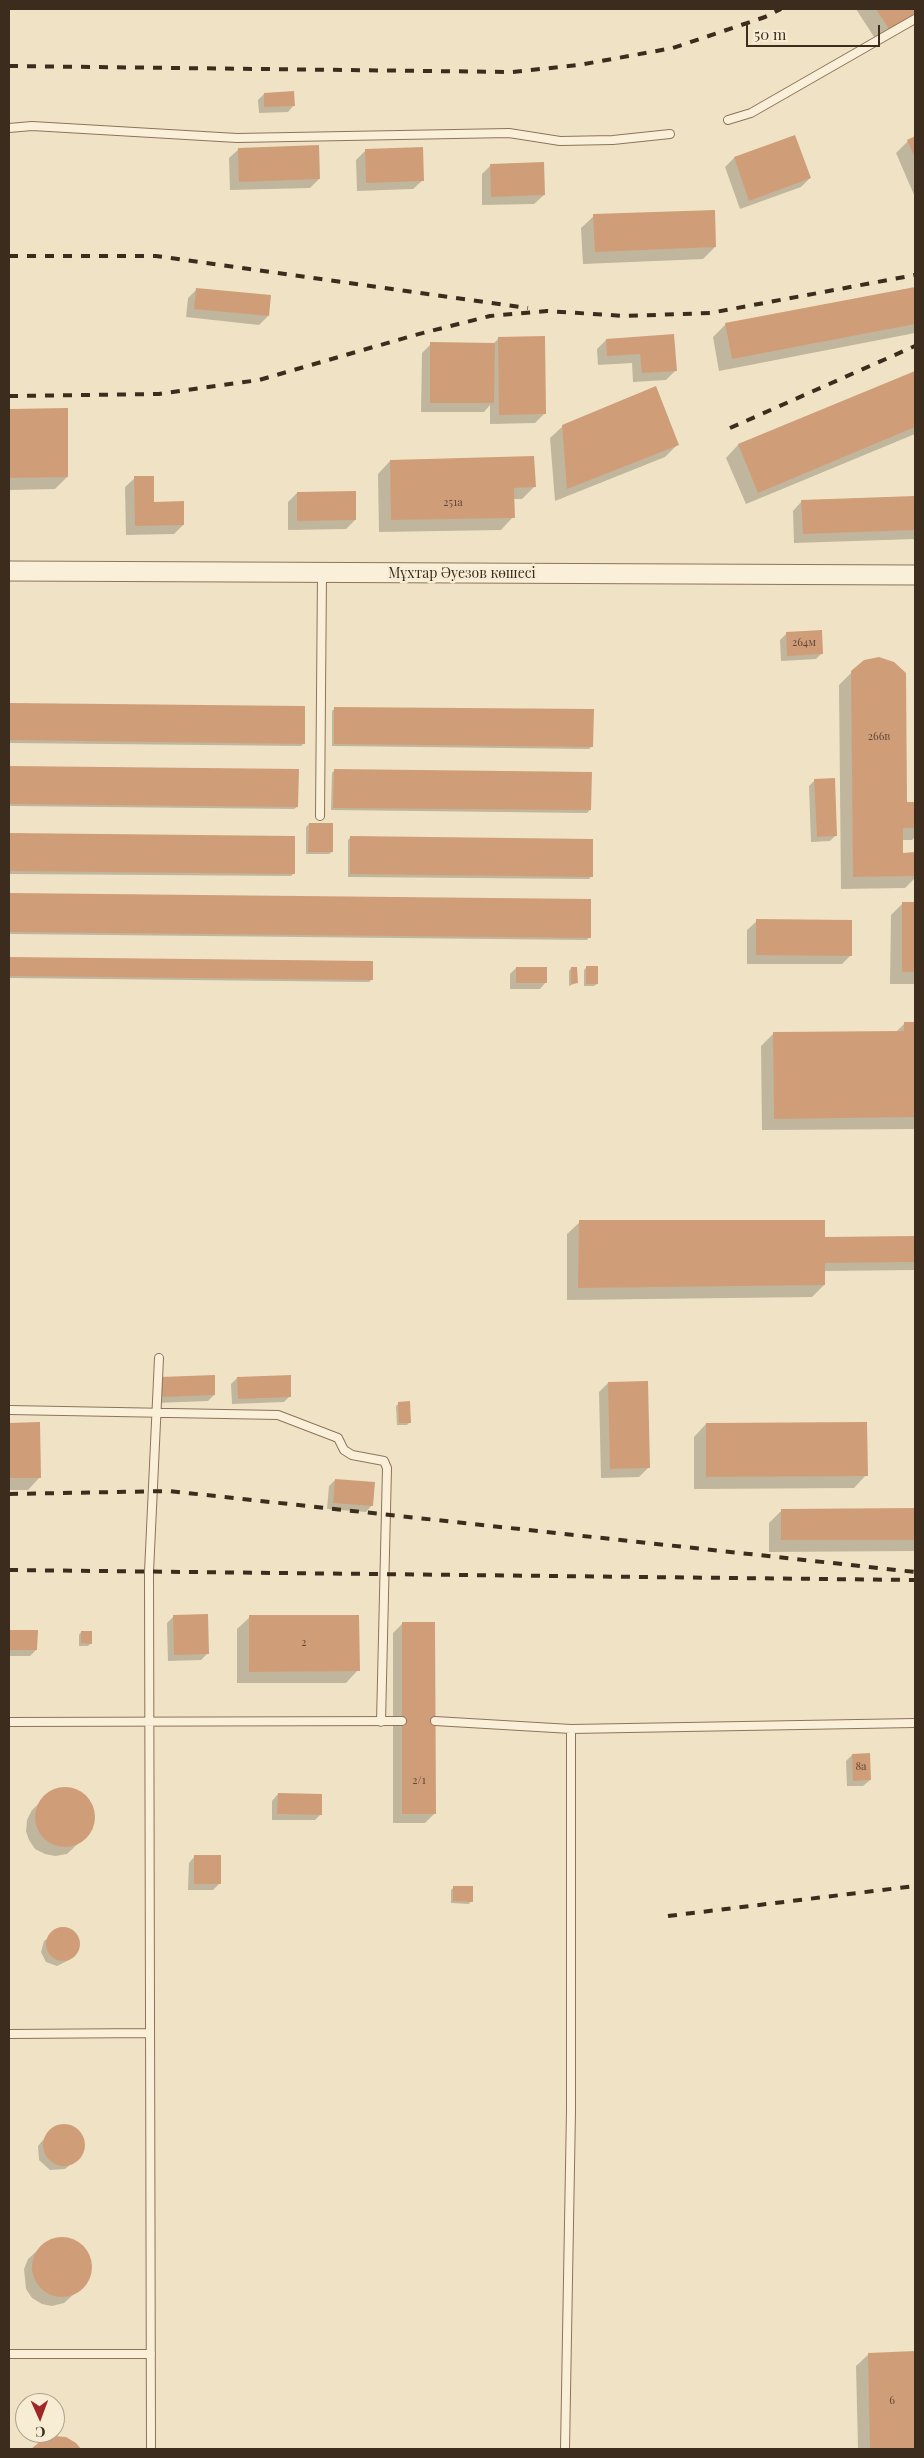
<!DOCTYPE html>
<meta charset="utf-8">
<style>
body{margin:0}
#map{position:relative;width:924px;height:2458px;overflow:hidden;background:#f0e3c5;font-family:"Playfair Display",serif}
canvas{display:block}
.frame{position:absolute;inset:0;border:10px solid #3c2c1e;pointer-events:none}
.north{position:absolute;left:15px;top:2393px;width:50px;height:50px;box-sizing:border-box;background:#f7edd5;border:1px solid #aca08c;border-radius:50%;rotate:178deg;font-size:14px;font-weight:700;line-height:20px;text-align:center;color:#3c2c1e}
.north::after{content:'';display:block;margin:auto;width:18px;height:22px;background:#9e2728;clip-path:polygon(50% 0,100% 100%,50% 72%,0 100%)}
.scale{position:absolute;left:746px;top:25px;width:134px;height:22px;box-sizing:border-box;border:2px solid #3c2c1e;border-top:0;padding-left:6px;font-size:15px;line-height:18px;white-space:nowrap;color:#3c2c1e;-webkit-text-stroke:4px #f7edd5;paint-order:stroke}
</style>
<div id="map">
<canvas width="924" height="2458"></canvas>
<div class="frame"></div>
<div class="north">С</div>
<div class="scale">50 m</div>
</div>
<script>
const g = document.querySelector('canvas').getContext('2d');
g.lineJoin = 'round';
function fill(path, color) { g.fillStyle = color; g.fill(path, 'evenodd'); }
const toPath = rows => new Path2D(rows.map(r => 'M' + r).join(''));
function stroke(path, color, width, dash) { g.strokeStyle = color; g.lineWidth = width; g.lineCap = dash ? 'butt' : 'round'; g.setLineDash(dash || []); g.stroke(path); }
function write(font, color, halo, rows, align = 'center') {
  g.font = font + ' "Playfair Display",serif'; g.lineWidth = 5; g.setLineDash([]); g.textBaseline = 'middle'; g.strokeStyle = halo; g.fillStyle = color; for (const [text, x, y, turn = 0] of rows) {
    g.save(); g.translate(x, y); g.rotate((+turn || 0) * Math.PI / 180); g.textAlign = isNaN(turn) ? turn : align; if (halo) g.strokeText(text, 0, 0); g.fillText(text, 0, 0); g.restore();
  }
}
const shadow = toPath([
 [856,9,915,9,915,16,876,40],
 [264,94,294,105,288,112,259,113,258,100],
 [915,137,915,197,896,153,908,141],
 [239,149,319,179,310,188,230,190,229,158],
 [365,151,423,180,413,189,357,191,356,160],
 [734,158,810,178,801,187,740,209,725,167],
 [491,165,544,195,534,204,482,205,482,174],
 [594,216,715,247,703,259,583,264,581,228],
 [915,288,915,333,719,371,713,337,725,325],
 [197,289,268,316,259,325,186,317,188,298],
 [673,335,676,370,666,380,633,382,632,363,598,365,597,349,606,340],
 [499,338,544,414,535,423,490,424,490,405,484,412,421,412,422,353,431,344,493,344],
 [915,372,915,434,746,504,726,458,738,445],
 [67,409,67,477,55,489,9,490,9,410],
 [563,426,677,445,665,457,555,501,550,438],
 [390,461,534,487,522,499,513,499,513,517,501,530,379,532,378,474],
 [135,478,153,503,183,525,174,534,126,535,125,487],
 [297,493,355,520,346,529,288,530,288,502],
 [915,497,915,539,794,543,793,511,802,501],
 [786,634,822,653,816,659,781,661,780,640],
 [852,672,905,803,915,803,915,837,912,840,902,840,902,854,915,854,915,878,905,888,841,889,839,685],
 [9,704,304,708,304,743,301,746,9,743],
 [335,708,592,746,589,749,332,746,332,711],
 [9,767,298,770,297,807,294,809,9,806],
 [334,771,590,810,587,813,331,810,332,773],
 [815,780,836,835,830,841,811,842,809,786],
 [309,824,332,852,329,854,306,854,306,827],
 [9,834,294,837,294,873,291,876,9,874],
 [351,837,591,876,589,879,348,877,348,840],
 [9,894,590,900,589,937,587,940,9,934],
 [903,903,915,903,915,984,890,984,891,915],
 [757,921,851,955,842,964,747,964,747,930],
 [9,958,372,962,372,979,369,982,9,978],
 [587,967,597,984,594,986,584,986,584,970],
 [516,968,546,982,540,989,510,989,510,974],
 [571,968,576,983,569,986,569,971],
 [905,1023,915,1023,915,1129,762,1130,761,1046,774,1033,896,1032],
 [580,1222,824,1238,915,1237,915,1270,824,1271,824,1285,812,1297,567,1300,567,1234],
 [237,1378,290,1396,284,1402,232,1404,231,1384],
 [608,1383,649,1467,639,1477,601,1478,599,1392],
 [154,1385,214,1395,208,1401,155,1403],
 [399,1403,410,1422,407,1425,397,1425,396,1406],
 [9,1424,39,1424,40,1477,28,1490,9,1490],
 [706,1424,866,1475,854,1488,694,1489,694,1437],
 [335,1480,372,1505,366,1512,327,1509,329,1486],
 [782,1510,915,1510,915,1551,769,1552,769,1523],
 [173,1617,207,1654,201,1660,168,1661,167,1623],
 [250,1617,358,1670,346,1683,237,1683,237,1629],
 [402,1624,435,1813,425,1823,393,1823,393,1633],
 [9,1631,36,1631,36,1650,30,1656,9,1656],
 [81,1632,91,1643,88,1646,79,1646,79,1635],
 [852,1755,870,1780,863,1786,847,1786,846,1761],
 [63,1788,74,1790,84,1795,91,1804,94,1814,93,1825,87,1835,67,1854,55,1856,45,1854,35,1849,29,1840,26,1831,27,1820,32,1810,51,1792],
 [278,1794,321,1814,315,1820,272,1820,272,1801],
 [195,1856,219,1884,213,1890,188,1890,189,1863],
 [454,1887,471,1901,469,1904,451,1903,451,1890],
 [62,1928,74,1932,79,1942,75,1954,69,1960,57,1966,46,1962,41,1952,44,1941],
 [62,2125,69,2126,81,2136,82,2150,79,2157,65,2169,50,2170,39,2160,38,2146,54,2127],
 [60,2238,71,2239,81,2245,88,2253,91,2264,90,2275,84,2285,64,2303,52,2306,42,2304,32,2298,26,2289,24,2269,28,2259,48,2241],
 [915,2353,915,2449,858,2449,856,2366,869,2354]
]);
const building = toPath([
 [876,9,915,9,915,13,889,29],
 [294,91,295,106,264,107,264,93],
 [795,135,811,178,749,201,734,157],
 [915,136,915,158,907,140],
 [319,145,320,179,239,182,238,148],
 [423,147,424,181,366,183,365,149],
 [544,162,545,195,491,197,490,164],
 [715,210,716,247,595,252,593,214],
 [915,287,915,324,732,359,725,323],
 [196,288,271,295,269,316,194,309],
 [674,334,677,371,642,373,640,354,607,356,606,339],
 [545,336,546,414,499,415,498,337],
 [430,342,495,343,494,403,430,403],
 [915,371,915,427,758,493,738,444],
 [656,386,679,445,567,489,562,425],
 [68,408,68,477,9,478,9,409],
 [534,456,536,487,514,488,515,518,391,520,390,460],
 [134,476,154,476,154,502,184,501,184,525,135,526],
 [356,491,356,520,297,521,297,492],
 [915,496,915,530,803,534,801,500],
 [822,630,823,654,787,656,786,632],
 [879,657,894,662,906,673,907,802,915,802,915,828,903,828,903,853,915,852,915,876,853,877,851,671,864,660],
 [9,703,305,706,305,744,9,740],
 [334,707,594,709,593,747,334,744],
 [9,766,299,769,298,807,9,804],
 [334,769,592,772,591,810,333,808],
 [835,778,837,836,817,837,814,779],
 [309,823,333,823,333,852,308,852],
 [9,833,295,836,295,874,9,871],
 [350,836,593,839,593,877,350,874],
 [9,893,591,899,591,938,9,932],
 [902,902,915,902,915,972,902,972],
 [756,919,852,920,852,956,756,955],
 [9,957,373,961,373,980,9,976],
 [586,966,598,966,598,984,586,984],
 [516,967,547,967,547,983,516,983],
 [571,967,577,967,578,983,571,984],
 [904,1022,915,1022,915,1117,774,1119,773,1032,904,1031],
 [579,1220,825,1220,825,1237,915,1236,915,1262,825,1263,825,1285,578,1288],
 [215,1375,215,1395,161,1397,160,1377],
 [291,1375,291,1397,238,1399,237,1377],
 [648,1381,650,1468,610,1469,608,1382],
 [410,1401,411,1423,399,1423,398,1402],
 [40,1422,41,1478,9,1478,9,1423],
 [867,1422,868,1476,706,1477,706,1423],
 [335,1479,375,1482,373,1506,333,1503],
 [915,1508,915,1540,781,1540,781,1509],
 [208,1614,209,1654,174,1655,173,1615],
 [249,1615,359,1615,360,1671,249,1672],
 [402,1622,435,1622,436,1814,402,1814],
 [9,1630,38,1630,37,1650,9,1650],
 [81,1631,92,1631,92,1644,81,1643],
 [870,1753,871,1780,853,1781,852,1754],
 '35 1817a30 30 0 1 1 60 0a30 30 0 1 1-60 0Z',
 [278,1793,322,1794,322,1815,277,1814],
 [194,1855,221,1855,221,1884,194,1884],
 [453,1886,473,1886,473,1902,453,1901],
 '46 1944a17 17 0 1 1 34 0a17 17 0 1 1-34 0Z',
 '43 2145a21 21 0 1 1 42 0a21 21 0 1 1-42 0Z',
 '32 2267a30 30 0 1 1 60 0a30 30 0 1 1-60 0Z',
 [915,2351,915,2449,870,2449,868,2353],
 [54,2436,66,2437,76,2443,81,2449,31,2449,42,2440]
]);
const service = toPath([
 [728,120,751,113,915,19],
 [9,128,32,126,237,138,509,133,560,141,613,140,670,134],
 [320,816,322,573],
 [9,1410,278,1415,338,1438,344,1450,352,1455,384,1461,387,1468,381,1722],
 [435,1721,571,1729,915,1723],
 [9,1722,402,1721],
 [9,2034,150,2033],
 [9,2354,151,2354],
 [151,2449,149,1572,159,1358],
 [565,2449,571,2110,571,1729]
]);
const tertiary = toPath([
 [9,571,915,575]
]);
const rail = toPath([
 [9,66,512,72,579,65,673,48,765,17,781,9],
 [9,256,156,256,528,308],
 [9,396,159,394,259,380,415,335,490,316,547,311,625,316,710,313,915,275],
 [730,428,915,346],
 [9,1494,169,1491,915,1572],
 [9,1570,915,1580],
 [668,1916,915,1886]
]);
const numberNames = [
 ["251а",453,503],
 ["264м",804,643],
 ["266в",879,737],
 ["2",304,1643],
 ["8а",861,1767],
 ["2/1",419,1781],
 ["6",892,2401]
];
const streetNames = [
 ["Мұхтар Әуезов көшесі",462,574]
];
fill(shadow, '#0003');
fill(building, '#d09d79');
stroke(service, '#8c745a', 10);
stroke(tertiary, '#8c745a', 21);
stroke(service, '#faf0d9', 8);
stroke(tertiary, '#faf0d9', 19);
stroke(rail, '#3c2c1e', 4, [9, 9]);
write('11px', '#614835', null, numberNames);
write('14px', '#3c2c1e', '#f7edd5', streetNames);
</script>
